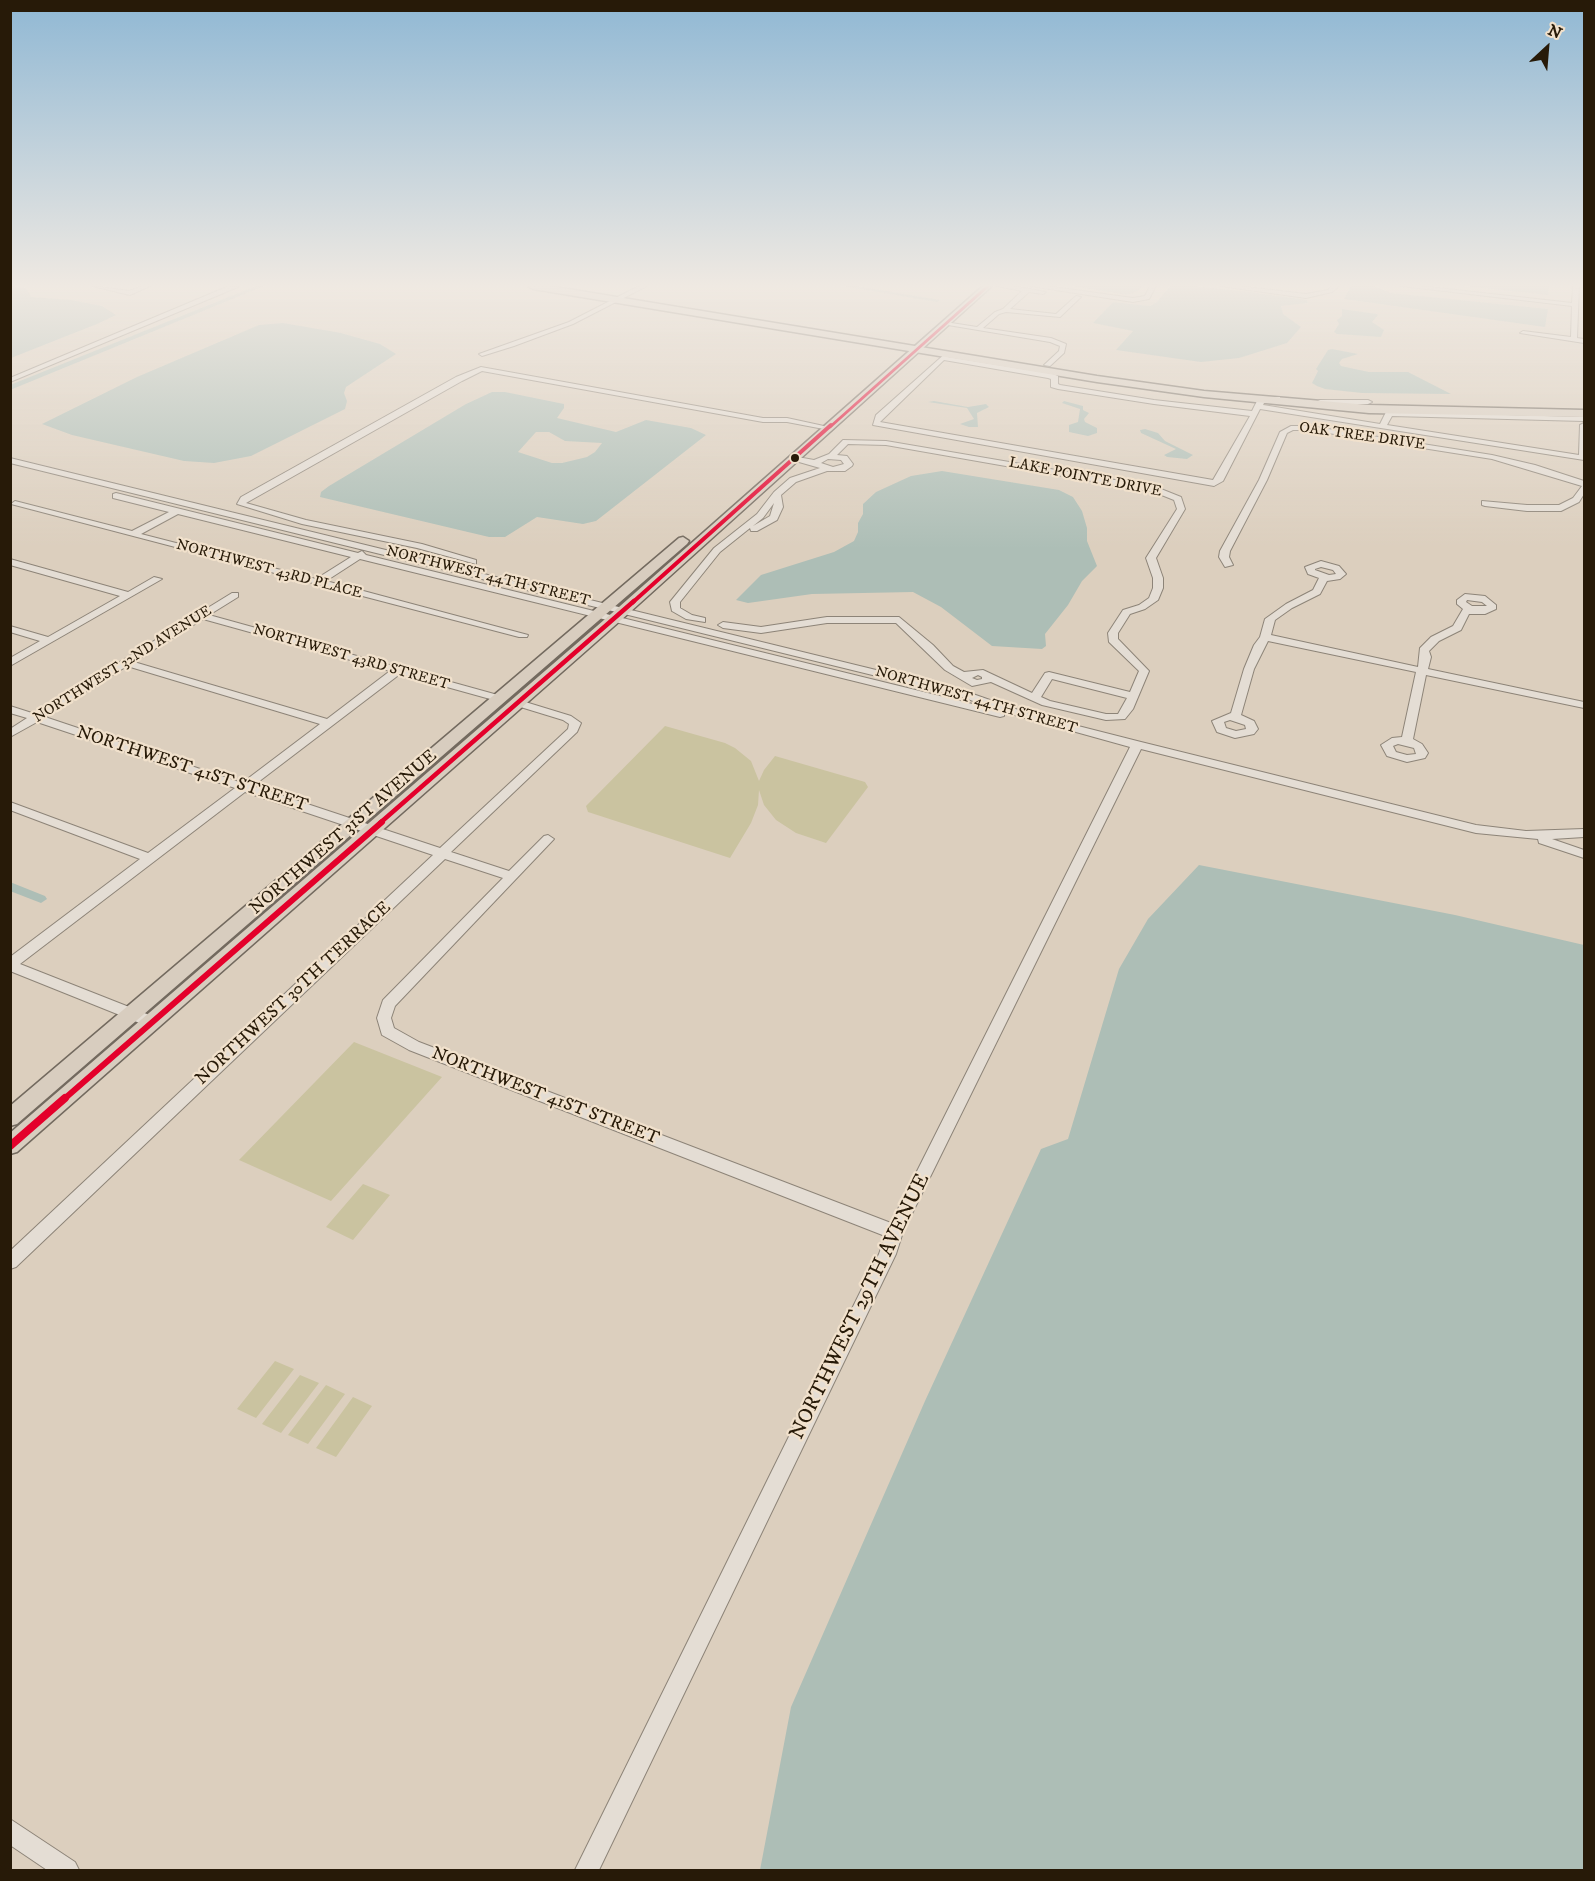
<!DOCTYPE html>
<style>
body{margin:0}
#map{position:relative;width:1595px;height:1881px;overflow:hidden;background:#dccfbe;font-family:"IM FELL DW Pica",serif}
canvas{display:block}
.frame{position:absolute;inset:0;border:12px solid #271a08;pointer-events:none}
.north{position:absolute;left:1517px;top:18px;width:60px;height:60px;-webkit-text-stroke:4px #f1e1cc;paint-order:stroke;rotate:26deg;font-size:16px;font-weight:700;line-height:24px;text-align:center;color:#271a08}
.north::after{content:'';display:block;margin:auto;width:21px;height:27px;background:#271a08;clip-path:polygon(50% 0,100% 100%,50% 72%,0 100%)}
</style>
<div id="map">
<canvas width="1595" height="1881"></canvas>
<div class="frame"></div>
<div class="north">N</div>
</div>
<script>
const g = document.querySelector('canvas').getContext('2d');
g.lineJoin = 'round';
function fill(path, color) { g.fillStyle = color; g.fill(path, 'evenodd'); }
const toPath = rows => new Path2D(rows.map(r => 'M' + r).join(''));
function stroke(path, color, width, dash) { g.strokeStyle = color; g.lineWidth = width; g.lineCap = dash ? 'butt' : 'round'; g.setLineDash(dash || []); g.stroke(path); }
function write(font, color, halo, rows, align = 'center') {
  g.font = font + ' "IM FELL DW Pica",serif'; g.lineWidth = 4.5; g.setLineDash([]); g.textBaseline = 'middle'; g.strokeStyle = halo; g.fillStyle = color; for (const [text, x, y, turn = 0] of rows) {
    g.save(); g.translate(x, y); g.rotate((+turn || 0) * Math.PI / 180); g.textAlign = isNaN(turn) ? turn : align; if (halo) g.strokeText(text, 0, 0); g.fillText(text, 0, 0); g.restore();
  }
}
const green = toPath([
 [665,726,725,743,735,748,751,761,759,781,764,770,775,756,865,782,868,787,826,843,796,833,776,820,764,805,759,790,758,805,751,823,730,858,588,812,586,806],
 [354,1042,442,1077,331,1201,239,1160],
 [363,1184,390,1195,353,1240,326,1227],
 [275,1361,294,1369,256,1418,237,1409],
 [300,1375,319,1383,281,1433,262,1424],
 [326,1385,345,1394,308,1444,288,1435],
 [353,1397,372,1406,336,1457,316,1448]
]);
const water = toPath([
 [11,286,26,288,31,297,71,300,102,306,116,315,97,324,11,358],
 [1072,286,1142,286,1138,291,1127,295],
 [1170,286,1193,286,1250,292,1307,300,1308,303,1281,306,1283,314,1301,327,1287,343,1239,358,1201,362,1116,350,1133,331,1093,323,1113,302,1150,306,1157,302],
 [1351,286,1374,286,1391,293,1548,309,1545,327,1344,299],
 [1465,286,1549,286,1548,295],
 [1342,309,1377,314,1378,315,1372,322,1384,330,1381,337,1337,334,1334,332,1339,324,1337,320,1342,316],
 [283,323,341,333,380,344,396,354,346,387,344,393,347,401,345,409,251,456,214,463,184,461,72,435,42,424,137,377,259,325],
 [1332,349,1358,354,1342,359,1339,363,1341,366,1369,372,1408,372,1451,394,1362,393,1325,389,1317,386,1312,383,1318,371,1316,369,1328,350],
 [492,392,505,392,564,404,564,408,557,418,616,432,646,420,691,428,706,435,596,521,583,524,537,517,505,537,489,537,320,497,321,492,329,486,466,404],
 [536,432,549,432,565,441,602,443,595,452,587,457,562,463,552,463,518,452],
 [934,401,968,407,986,404,989,407,977,413,978,427,969,427,960,424,974,419,967,408,928,402],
 [1064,401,1083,406,1083,410,1089,413,1084,419,1085,422,1097,428,1097,433,1088,436,1069,432,1069,425,1078,422,1080,409,1062,403],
 [1145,429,1158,433,1165,441,1193,455,1187,459,1167,457,1164,455,1176,449,1141,433,1140,430],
 [942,471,1059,490,1073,497,1082,511,1087,528,1087,541,1097,566,1082,581,1068,605,1045,634,1046,646,1042,649,992,646,941,607,913,592,812,594,748,603,736,600,761,575,834,552,854,541,858,532,858,523,863,514,863,504,876,492,911,476],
 [1199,865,1455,915,1584,945,1584,1870,760,1870,791,1707,925,1401,1041,1149,1068,1139,1119,969,1148,919]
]);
const canal = toPath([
 [256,286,264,286,10,390,10,385,256,286],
 [843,286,856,286,940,300,937,302,843,286],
 [10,882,45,896,47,899,41,903,10,891,10,882]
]);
const minor = toPath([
 [92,286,129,291,142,286,150,286,130,295,92,286],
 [229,286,238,287,10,382,10,378,229,286],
 [639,286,647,286,573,324,514,346,482,356,479,354,569,322,639,286],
 [997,286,1013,286,1046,292,1043,294,1029,292,1010,309,1056,314,1076,296,1081,297,1060,317,1006,312,999,314,983,328,1051,338,1066,344,1064,353,1050,366,1044,365,1059,351,1060,346,1050,342,942,324,945,322,977,327,995,312,1003,309,1022,291,997,286],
 [1030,286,1046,286,1133,298,1145,296,1150,286,1156,286,1149,299,1133,302,1030,286],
 [1220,286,1238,286,1306,294,1328,290,1332,286,1339,286,1332,292,1306,298,1220,286],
 [1401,286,1420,286,1572,303,1573,286,1579,286,1577,338,1584,339,1584,343,1520,333,1523,331,1571,337,1572,306,1401,286],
 [947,352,950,354,948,357,1053,374,1058,376,1058,384,1060,385,1154,400,1252,411,1258,399,1277,397,1280,397,1280,401,1264,403,1263,405,1380,424,1386,412,1389,412,1584,417,1584,421,1392,416,1387,425,1579,455,1580,425,1584,423,1584,460,1260,409,1223,481,1214,486,873,425,876,415,947,352],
 [944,360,1048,378,1051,379,1051,387,1058,389,1154,404,1250,416,1213,480,880,422,944,360],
 [481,367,763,418,787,418,833,428,829,430,787,422,763,422,482,371,462,381,246,503,306,520,422,544,476,560,476,564,417,548,302,524,237,504,241,497,456,377,481,367],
 [1320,400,1368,400,1372,402,1368,404,1317,404,1316,402,1320,400],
 [1291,426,1309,426,1492,455,1535,465,1584,481,1584,494,1579,502,1561,511,1527,511,1485,506,1482,505,1482,501,1527,505,1559,505,1573,498,1582,486,1492,459,1309,430,1293,430,1287,433,1267,480,1230,551,1229,557,1233,565,1225,567,1219,557,1220,551,1259,480,1280,432,1291,426],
 [843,440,886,441,1156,487,1181,497,1185,509,1156,558,1163,578,1163,588,1158,600,1145,609,1130,614,1118,633,1118,639,1149,671,1133,709,1125,719,1106,720,1042,705,991,682,972,686,945,670,896,623,827,623,761,633,723,628,718,625,723,622,761,627,827,617,899,617,933,645,953,666,964,672,983,670,1032,693,1045,673,1049,672,1130,692,1139,671,1109,642,1108,633,1123,610,1139,605,1149,598,1153,588,1153,578,1146,558,1177,509,1174,500,1154,492,886,445,848,444,837,455,847,456,853,464,852,466,845,471,827,471,796,482,781,495,783,507,777,520,757,531,751,531,750,528,720,552,680,602,680,608,692,615,705,618,705,622,686,619,672,611,670,602,714,548,757,514,774,492,790,478,820,468,792,460,792,456,814,460,829,454,843,440],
 [828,459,841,460,844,464,833,467,821,463,828,459],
 [774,503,770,516,753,526,763,518,774,503],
 [978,675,982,677,982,679,977,680,972,678,978,675],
 [1052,679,1127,698,1118,714,1106,714,1050,701,1041,697,1052,679],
 [10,458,970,693,1027,713,1141,742,1476,825,1526,831,1584,829,1584,837,1552,839,1584,850,1584,858,1539,843,1538,839,1476,833,1141,749,903,1232,896,1254,599,1870,575,1870,879,1254,885,1236,409,1050,382,1035,377,1018,383,1000,503,878,445,859,16,1267,10,1269,10,1251,433,855,245,792,20,964,157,1018,159,1022,157,1026,152,1027,147,1026,10,971,10,957,140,859,10,810,10,802,148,853,235,788,37,722,10,737,10,729,27,718,10,713,10,706,35,714,232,593,238,593,238,597,209,615,505,697,506,699,501,702,400,674,253,786,440,848,568,729,569,724,563,720,514,705,514,701,522,701,571,716,581,723,577,732,451,852,509,871,544,836,548,835,554,839,395,1006,391,1018,394,1028,419,1042,891,1223,1130,747,1004,712,1004,716,1000,717,360,559,326,581,528,635,527,637,519,637,11,504,15,501,132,531,169,512,113,498,113,494,116,493,358,553,362,551,366,555,1001,711,962,697,10,463,10,458],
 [178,514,351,557,316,579,141,534,178,514],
 [203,619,390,671,327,719,134,662,203,619],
 [127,666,320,724,242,783,45,717,127,666],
 [10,559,128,592,154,577,162,579,10,666,10,658,40,641,10,632,10,626,48,637,120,596,10,565,10,559],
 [1321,561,1339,566,1346,574,1340,579,1327,581,1320,594,1292,608,1275,620,1271,635,1418,667,1420,648,1431,637,1453,626,1463,609,1457,604,1457,600,1465,594,1485,596,1496,605,1496,609,1485,614,1469,614,1461,630,1439,641,1429,651,1431,657,1428,669,1584,702,1584,708,1426,675,1413,739,1422,744,1428,753,1425,758,1407,762,1387,756,1381,745,1392,738,1402,737,1416,672,1268,641,1254,669,1241,715,1254,721,1258,729,1254,734,1235,738,1217,732,1212,721,1231,713,1244,669,1254,645,1260,637,1265,619,1286,604,1313,590,1319,578,1308,574,1305,567,1321,561],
 [1321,567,1333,570,1336,574,1329,575,1315,570,1315,569,1321,567],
 [1467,600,1482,602,1487,606,1472,606,1466,602,1467,600],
 [1230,720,1245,725,1246,729,1236,731,1226,728,1224,722,1230,720],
 [1398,744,1414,748,1416,754,1407,755,1396,752,1393,746,1398,744],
 [10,1819,75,1862,79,1870,47,1870,10,1845,10,1819]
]);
const major = toPath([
 [983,286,992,286,629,613,17,1152,10,1154,10,1133,619,607,983,286],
 [683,537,689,541,687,544,17,1124,10,1126,10,1106,679,538,683,537]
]);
const highway = toPath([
 [528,286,550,286,1097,376,1204,391,1369,405,1584,410,1584,417,1369,413,1204,397,1097,382,533,289,528,286]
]);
const bus1Far4 = toPath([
 [830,427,988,286]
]);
const bus1Far3 = toPath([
 [632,603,831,425]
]);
const bus1Far2 = toPath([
 [380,823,634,601]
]);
const bus1Far1 = toPath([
 [63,1100,382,822]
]);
const bus1 = toPath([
 [10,1146,65,1098]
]);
const markers = [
 [795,458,5,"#271a08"]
];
const farStreetnames = [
 ["OAK TREE DRIVE",1362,437,8],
 ["LAKE POINTE DRIVE",1085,478,11],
 ["NORTHWEST 43RD PLACE",269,570,15],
 ["NORTHWEST 44TH STREET",488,577,14],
 ["NORTHWEST 43RD STREET",351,658,16],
 ["NORTHWEST 32ND AVENUE",123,665,-32],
 ["NORTHWEST 44TH STREET",976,701,16]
];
const streetNames = [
 ["NORTHWEST 41ST STREET",192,770,18],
 ["NORTHWEST 31ST AVENUE",344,833,-41],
 ["NORTHWEST 30TH TERRACE",294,994,-43],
 ["NORTHWEST 41ST STREET",545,1097,21]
];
const nearStreetnames = [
 ["NORTHWEST 29TH AVENUE",861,1307,-64]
];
fill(green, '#cac3a0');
fill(water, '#adbeb6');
fill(canal, '#adbeb6');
stroke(minor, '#8d8478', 2);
stroke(major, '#736a5f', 3);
stroke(highway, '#736a5f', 3);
fill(minor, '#e4ddd4');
fill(major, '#d8cdbf');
fill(highway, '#d8cdbf');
stroke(bus1Far4, '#e4002b', 3);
stroke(bus1Far3, '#e4002b', 4);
stroke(bus1Far2, '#e4002b', 4.5);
stroke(bus1Far1, '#e4002b', 6);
stroke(bus1, '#e4002b', 8);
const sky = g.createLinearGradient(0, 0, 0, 549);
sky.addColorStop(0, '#90b8d4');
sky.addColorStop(0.52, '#efe9e2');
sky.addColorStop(1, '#efe9e200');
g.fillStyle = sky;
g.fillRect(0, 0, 1595, 549);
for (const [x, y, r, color] of markers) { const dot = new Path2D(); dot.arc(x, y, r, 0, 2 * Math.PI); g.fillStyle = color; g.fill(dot); stroke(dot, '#f1e1cc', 2); }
write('15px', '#271a08', '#f1e1cc', farStreetnames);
write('18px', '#271a08', '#f1e1cc', streetNames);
write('21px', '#271a08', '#f1e1cc', nearStreetnames);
</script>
